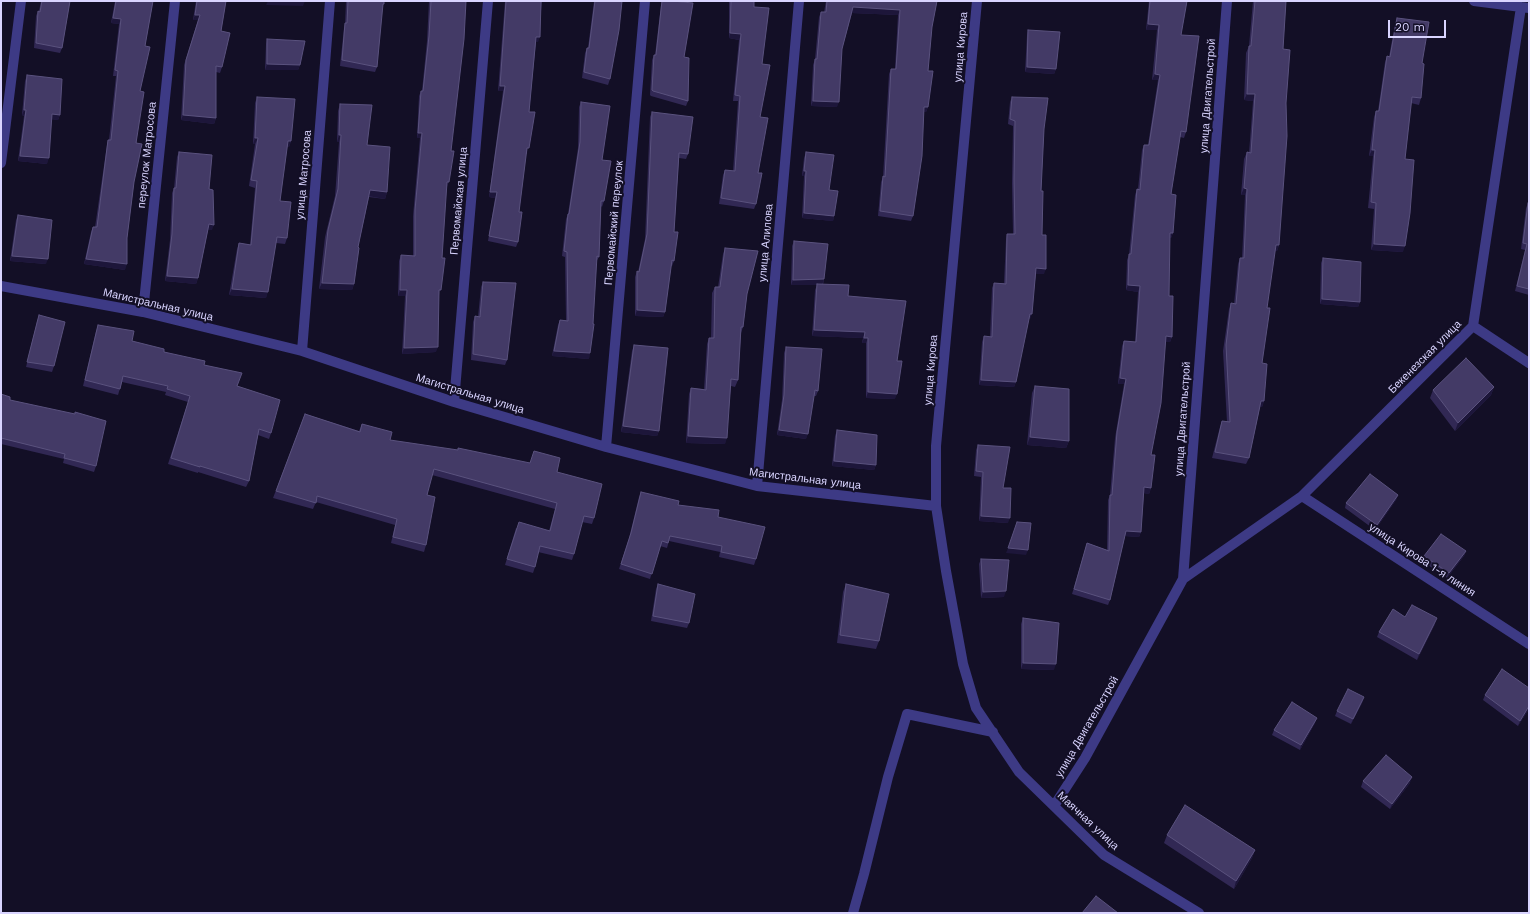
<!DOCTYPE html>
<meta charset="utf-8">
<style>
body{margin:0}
#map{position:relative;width:1530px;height:914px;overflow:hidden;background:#130f26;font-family:"Work Sans",sans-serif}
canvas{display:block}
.frame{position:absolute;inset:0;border:2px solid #d9d4ff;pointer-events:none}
.scale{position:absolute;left:1388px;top:20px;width:58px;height:18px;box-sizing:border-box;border:2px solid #d9d4ff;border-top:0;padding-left:5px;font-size:12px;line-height:14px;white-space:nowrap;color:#d9d4ff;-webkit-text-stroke:3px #130f26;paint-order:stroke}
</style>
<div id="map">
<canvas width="1530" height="914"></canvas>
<div class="frame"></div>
<div class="scale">20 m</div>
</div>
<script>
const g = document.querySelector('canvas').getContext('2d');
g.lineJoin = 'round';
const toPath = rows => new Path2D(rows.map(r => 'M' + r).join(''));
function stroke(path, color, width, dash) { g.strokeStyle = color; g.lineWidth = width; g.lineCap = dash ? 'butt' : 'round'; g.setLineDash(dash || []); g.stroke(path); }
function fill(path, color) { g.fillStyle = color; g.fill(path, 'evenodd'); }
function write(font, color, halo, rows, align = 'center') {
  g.font = font + ' "Work Sans",sans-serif'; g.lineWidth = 4; g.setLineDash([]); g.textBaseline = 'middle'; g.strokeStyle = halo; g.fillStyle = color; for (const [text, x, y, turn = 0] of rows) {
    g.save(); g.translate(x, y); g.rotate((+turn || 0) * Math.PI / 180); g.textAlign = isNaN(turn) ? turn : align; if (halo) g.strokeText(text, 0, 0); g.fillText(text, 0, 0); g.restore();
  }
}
const minor = toPath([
 [977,1,936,446,936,506,946,571,963,664,976,708,1019,772,1104,855,1199,913],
 [1474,1,1529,8],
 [1,163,21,1],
 [1,286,143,312,302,351,454,402,606,447,757,486,936,506],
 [143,312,175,1],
 [1473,326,1529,363],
 [302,351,330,1],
 [454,402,488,1],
 [606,447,645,1],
 [757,486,799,1],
 [1302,496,1529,644],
 [1183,579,1302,496,1473,326,1521,7],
 [1054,806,1085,758,1183,579,1227,1],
 [853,913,864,874,888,777,907,714,993,732]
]);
const wall = toPath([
 [41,1,70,1,62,48,60,53,34,48,36,16,38,11,39,11],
 [115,1,153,1,145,46,140,91,134,182,127,238,125,270,84,264,91,232,93,227,95,227,107,145,108,140,109,140,116,76,113,76,119,24,111,23],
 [196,1,226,1,221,31,222,67,220,73,216,72,216,118,214,124,181,120,184,65,198,20,193,20],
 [346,1,384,1,382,10,377,67,375,72,340,66,344,28,345,24],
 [429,1,466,1,447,187,446,187,439,296,436,352,402,354,405,296,398,296,399,261,401,255,413,256,413,216,420,138,417,138,419,96,421,91,422,91,427,41],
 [505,1,542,1,538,42,536,42,529,112,527,154,526,154,519,212,518,242,516,247,488,241,495,198,489,197,503,91,498,91],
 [594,1,622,1,610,79,608,85,582,78,585,53,587,48,588,48],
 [662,1,684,57,688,101,686,106,651,96,650,95,652,60,654,55,655,55,661,5],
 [729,1,754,1,754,7,762,64,758,173,756,204,754,209,719,204,723,175,725,170,733,171,738,101,733,101,739,40,729,38],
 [826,1,937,1,932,27,928,71,928,107,926,112,924,112,913,216,911,221,878,216,881,182,883,177,889,74,891,69,895,69,898,15,852,13,842,49,837,107,811,106,813,65,815,59,819,17,821,12,824,12],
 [1149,1,1187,1,1181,35,1186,132,1184,138,1180,137,1171,194,1173,233,1171,238,1169,238,1169,296,1172,337,1170,342,1165,342,1151,455,1151,488,1149,494,1144,493,1141,532,1139,537,1125,536,1110,600,1108,605,1072,594,1087,543,1107,550,1108,500,1110,495,1115,438,1124,384,1118,384,1122,346,1124,341,1135,342,1138,292,1126,290,1127,260,1129,255,1135,195,1137,189,1138,189,1142,150,1144,145,1148,145,1158,80,1152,80,1157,30,1146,30],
 [1253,1,1286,1,1283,49,1286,103,1279,245,1277,251,1275,251,1267,308,1262,363,1264,401,1262,407,1260,407,1249,458,1246,464,1212,458,1220,427,1222,421,1227,422,1223,351,1229,309,1231,303,1234,304,1238,264,1240,258,1242,258,1245,195,1241,195,1244,159,1247,152,1249,153,1253,101,1244,100,1246,53,1249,46],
 [1397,18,1422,63,1421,98,1419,105,1411,103,1405,159,1403,252,1371,250,1374,209,1368,208,1373,156,1369,156,1374,117,1376,111,1378,111,1385,62,1387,56,1389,57,1395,24],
 [1028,30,1056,69,1054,74,1025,72,1027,35],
 [267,39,300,65,298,70,265,70,266,44],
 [27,75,60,115,58,120,51,119,47,164,18,161,24,116,22,115,25,81],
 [257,97,291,141,289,147,287,147,280,201,287,238,285,244,276,243,266,298,229,295,237,249,239,243,250,245,255,188,249,186,255,144,253,144,255,103],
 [1012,97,1044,129,1041,191,1042,235,1044,274,1036,274,1030,319,1028,319,1016,382,1014,387,979,385,982,342,984,336,990,337,992,288,994,283,1004,283,1006,239,1007,234,1013,234,1012,184,1013,126,1008,124,1010,102],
 [581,102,602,160,604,201,602,207,601,206,599,257,596,262,589,359,552,356,558,325,560,320,566,320,565,257,562,256,566,219,568,214,578,148,579,107],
 [340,104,367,145,387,192,385,199,369,197,358,247,354,284,352,290,319,289,325,237,335,196,339,142,337,142,338,111],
 [652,112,688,154,686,159,679,158,674,232,674,261,672,266,671,266,665,312,663,317,635,316,635,277,637,271,638,272,645,239,650,117],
 [179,152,209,189,212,230,208,230,198,278,196,284,165,281,170,240,172,193,174,188,177,157],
 [806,152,834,216,833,221,802,218,804,176,802,176,804,158],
 [1528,203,1529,203,1529,295,1515,291,1525,250,1521,249,1526,208],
 [18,215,46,264,10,261,16,220],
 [794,241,824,279,823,285,848,296,897,361,895,399,866,398,866,343,862,343,863,338,812,336,815,290,817,285,791,285,792,246],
 [725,248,747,294,743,327,741,333,738,380,735,387,731,386,725,444,686,443,689,394,691,388,704,389,707,344,709,338,711,338,712,293,715,287,718,287,723,254],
 [1323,258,1360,302,1358,307,1320,304,1321,263],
 [483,282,507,360,505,365,471,360,473,322,475,316,478,317,481,287],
 [39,315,54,366,52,372,26,367,37,321],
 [98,325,132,341,204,365,237,386,271,433,269,439,258,435,249,481,246,487,198,472,198,473,168,464,188,402,165,395,166,392,122,382,118,395,83,386,96,331],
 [634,345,659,431,657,436,621,432,632,351],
 [786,347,818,391,816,396,814,396,806,439,777,435,782,400,784,353],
 [1035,386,1069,441,1066,448,1027,445,1032,393],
 [1494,387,1491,395,1455,431,1430,398,1433,390],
 [1,394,10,400,96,466,94,472,63,463,64,459,1,444],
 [305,414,359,431,362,424,390,440,557,472,594,518,592,524,582,522,574,554,572,560,538,552,535,567,533,573,505,565,516,528,549,531,555,509,432,475,427,495,426,545,424,552,391,543,395,525,316,502,313,509,273,498],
 [837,430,876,465,874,470,832,466,835,436],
 [978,445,1003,488,1008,523,979,521,981,477,974,476,976,450],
 [641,492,678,505,718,517,756,559,754,565,719,557,720,552,669,541,667,548,660,546,650,579,619,569,629,538,639,497],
 [1398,495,1396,500,1375,530,1345,508,1346,503],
 [1466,551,1464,556,1447,578,1422,561,1424,556],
 [981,559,1004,597,981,598,979,564],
 [658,584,689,623,687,628,651,621,656,589],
 [846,584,879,641,876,649,837,643,843,592],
 [1405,617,1435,624,1417,660,1377,637,1379,632],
 [1023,618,1054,670,1021,669,1021,624],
 [1529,688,1529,709,1518,726,1483,700,1485,695],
 [1364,697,1362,703,1351,724,1335,716,1337,711],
 [1315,723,1300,750,1272,735,1274,730],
 [1363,781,1410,783,1390,809,1361,787],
 [1167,835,1255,850,1252,858,1234,889,1164,843]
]);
const shadedWall = toPath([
 [268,1,305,1,303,6,266,5],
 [853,7,900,10,898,15,851,13],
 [195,15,200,15,198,20,193,20],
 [113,18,121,19,119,24,111,23],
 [1148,24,1159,25,1157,30,1146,30],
 [730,33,741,34,739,40,729,38],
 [536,37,540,37,538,42,534,42],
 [267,64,300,65,298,70,265,70],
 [1027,67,1056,69,1054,74,1025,72],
 [1155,74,1160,75,1158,80,1152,80],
 [500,86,505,86,503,91,498,91],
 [1247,94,1255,94,1253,101,1244,100],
 [813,101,839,102,837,107,811,106],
 [924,107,928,107,926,112,922,112],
 [24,110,26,110,24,116,22,115],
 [52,114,60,115,58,120,50,119],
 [183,115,216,118,214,124,181,120],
 [418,133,422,133,420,138,417,138],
 [339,135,341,135,339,142,337,142],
 [255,138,258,138,255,144,253,144],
 [288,141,291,141,289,147,285,147],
 [1372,150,1375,150,1373,156,1369,156],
 [20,156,49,158,47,164,18,161],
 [804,171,806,171,804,176,802,176],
 [447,182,449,182,447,187,445,187],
 [1244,188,1247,189,1245,195,1241,195],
 [370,190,387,192,385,199,368,196],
 [490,192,497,192,495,198,489,197],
 [804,213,834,216,833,221,802,218],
 [209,224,214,225,212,230,207,230],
 [1170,233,1173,233,1171,238,1167,238],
 [1374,244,1405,246,1403,252,1371,250],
 [1276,245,1279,245,1277,251,1274,251],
 [12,256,48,259,46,264,10,261],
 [86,259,127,264,125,270,84,264],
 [1036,268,1046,269,1044,274,1034,274],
 [167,276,198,278,196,284,165,281],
 [824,279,822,285,791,285,793,280],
 [322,283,354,284,352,290,319,289],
 [1128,285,1140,286,1138,292,1126,290],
 [232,289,268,292,266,298,229,295],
 [400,290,407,290,405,296,398,296],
 [1322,299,1360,302,1358,307,1320,304],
 [637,310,665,312,663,317,635,316],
 [1030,314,1032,314,1030,319,1028,319],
 [814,330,865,332,863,338,812,336],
 [1166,336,1172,337,1170,342,1164,342],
 [864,338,868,338,866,343,862,343],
 [438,347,436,352,402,354,404,348],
 [554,351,590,353,589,359,552,356],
 [1120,378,1126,379,1124,384,1118,384],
 [981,380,1016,382,1014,387,979,385],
 [1494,387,1491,395,1455,431,1458,423],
 [868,392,897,394,895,399,866,398],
 [1261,401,1264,401,1262,407,1259,407],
 [623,426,659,431,657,436,621,432],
 [779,430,808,434,806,439,777,435],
 [688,436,727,438,725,444,686,443],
 [1030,437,1069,441,1066,448,1027,445],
 [834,461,876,465,874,470,832,466],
 [1144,487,1151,488,1149,494,1142,493],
 [1398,495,1396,500,1375,530,1377,525],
 [981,516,1010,518,1008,523,979,521],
 [1126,531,1141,532,1139,537,1124,536],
 [1008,548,1028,550,1026,555,1006,553],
 [1466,551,1464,556,1447,578,1449,573],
 [1006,591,1004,597,981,598,983,592],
 [1437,618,1435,624,1417,660,1419,654],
 [1023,663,1056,664,1054,670,1021,669],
 [1364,697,1362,703,1351,724,1353,719],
 [1529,706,1529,709,1518,726,1520,721],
 [1317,718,1315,723,1300,750,1301,745],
 [1412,777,1410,783,1390,809,1392,804],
 [1255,850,1252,858,1234,889,1236,881]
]);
const building = toPath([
 [42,1,70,1,62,48,36,43,38,11,40,12,42,1],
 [116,1,153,1,145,46,150,47,140,91,144,92,136,143,142,144,134,182,127,238,127,264,86,259,93,227,97,227,108,140,111,140,118,71,115,70,121,19,113,18,116,1],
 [197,1,226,1,221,31,230,33,222,67,216,66,216,118,183,115,186,60,200,15,195,15,197,1],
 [348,1,384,1,384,4,383,4,377,67,342,60,345,23,347,23,348,1],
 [431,1,466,1,464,39,451,151,454,151,449,182,447,182,442,258,445,258,441,290,439,290,438,347,404,348,407,290,400,290,401,255,415,256,415,210,422,133,418,133,421,91,423,91,429,36,431,1],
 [506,1,541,1,540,37,536,37,529,112,535,112,529,148,527,148,519,212,522,212,518,242,489,236,497,192,490,192,505,86,500,86,506,1],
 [595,1,622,1,619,30,610,79,584,72,587,48,589,48,595,1],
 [662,1,672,1,693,3,684,57,689,58,688,101,653,91,652,90,654,55,656,55,662,1],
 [731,1,754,1,754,7,769,8,762,64,770,65,760,117,768,118,758,173,762,173,756,204,721,198,725,170,735,171,740,96,735,95,741,34,730,33,731,1],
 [827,1,937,1,932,27,928,71,933,71,928,107,924,107,922,156,913,216,880,211,883,176,885,177,891,69,896,69,900,10,853,7,842,49,839,102,813,101,815,59,817,59,821,12,826,12,827,1],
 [1150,1,1187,1,1181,35,1199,36,1186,132,1181,131,1171,194,1176,195,1173,233,1170,233,1169,296,1173,296,1172,337,1166,336,1161,403,1151,455,1155,455,1151,488,1144,487,1141,532,1126,531,1110,600,1074,589,1087,543,1109,551,1110,495,1112,495,1117,432,1126,379,1120,378,1124,341,1136,342,1140,286,1128,285,1129,254,1131,254,1137,189,1140,190,1144,145,1149,145,1160,75,1155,74,1159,25,1148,24,1150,1],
 [1255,1,1286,1,1283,49,1290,50,1286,103,1287,136,1279,245,1276,245,1267,308,1270,308,1262,363,1267,364,1264,401,1261,401,1249,458,1215,452,1222,421,1230,422,1226,345,1231,303,1236,304,1240,258,1244,258,1247,189,1244,188,1247,152,1251,153,1255,94,1247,94,1249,46,1251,46,1255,1],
 [1397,18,1429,22,1422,63,1424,64,1421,98,1412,97,1405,159,1414,160,1410,213,1405,246,1374,244,1376,203,1371,202,1375,150,1372,150,1376,111,1379,111,1387,56,1390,57,1397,18],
 [1028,30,1060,32,1056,69,1027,67,1028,30],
 [267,39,305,41,300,65,267,64,267,39],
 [27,75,62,79,60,115,52,114,49,158,20,156,26,110,24,110,27,75],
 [257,97,295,99,291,141,288,141,280,201,291,202,287,238,277,237,268,292,232,289,239,243,251,245,257,181,251,180,258,138,255,138,257,97],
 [1012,97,1048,98,1044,129,1041,191,1043,191,1042,235,1046,235,1046,269,1036,268,1032,314,1030,314,1016,382,981,380,984,336,992,337,994,283,1006,284,1007,234,1015,234,1014,179,1015,121,1010,119,1012,97],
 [581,102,610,106,602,160,611,161,604,201,601,201,599,257,597,256,593,324,594,324,590,353,554,351,560,320,568,321,567,252,564,251,568,214,569,214,580,142,581,102],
 [340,104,372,105,367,145,390,147,387,192,370,190,358,247,359,248,354,284,322,283,328,230,338,189,341,135,339,135,340,104],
 [652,112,693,117,688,154,679,153,674,232,678,232,674,261,672,260,665,312,637,310,637,271,639,272,647,234,652,112],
 [179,152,212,155,209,189,213,190,214,225,209,224,198,278,167,276,172,234,174,188,176,188,179,152],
 [806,152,834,155,829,190,838,191,834,216,804,213,806,171,804,171,806,152],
 [1528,203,1529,203,1529,289,1517,286,1527,244,1523,243,1528,203],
 [18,215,52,220,48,259,12,256,18,215],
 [794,241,828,244,824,279,793,280,794,241],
 [725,248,758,251,747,294,743,327,741,327,738,380,731,379,727,438,688,436,691,388,706,390,709,338,714,338,715,287,720,287,725,248],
 [1323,258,1361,262,1360,302,1322,299,1323,258],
 [483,282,516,283,507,360,473,354,475,316,480,317,483,282],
 [817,284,849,285,848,296,906,301,897,361,902,361,897,394,868,392,868,338,864,338,865,332,814,330,817,284],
 [39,315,65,322,54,366,27,362,39,315],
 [98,325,134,331,132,341,164,349,164,352,205,361,204,365,242,373,237,386,280,400,271,433,259,429,249,481,200,466,200,467,171,458,190,396,167,389,168,386,123,376,120,389,85,380,98,325],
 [634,345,668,348,659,431,623,426,634,345],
 [786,347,822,349,818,391,815,390,808,434,779,430,784,395,786,347],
 [1466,358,1494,387,1458,423,1433,390,1466,358],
 [1035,386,1069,389,1069,441,1030,437,1035,386],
 [1,394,10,397,10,400,75,414,75,412,106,421,96,466,64,458,65,454,1,438,1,394],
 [305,414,360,432,362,424,392,432,390,440,458,450,458,448,530,463,534,451,560,458,557,472,602,484,594,518,584,516,574,554,540,546,535,567,507,559,519,522,550,531,557,503,434,469,427,495,435,497,426,545,393,537,397,519,317,496,316,503,276,491,305,414],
 [837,430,877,435,876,465,834,461,837,430],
 [978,445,1010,447,1003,488,1011,488,1010,518,981,516,983,472,976,471,978,445],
 [1370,474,1398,495,1377,525,1346,503,1370,474],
 [641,492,679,501,678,505,719,510,718,517,765,527,756,559,721,552,722,546,670,536,668,543,662,541,652,574,621,564,631,533,641,492],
 [1017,522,1031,523,1028,550,1008,548,1017,522],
 [1441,534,1466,551,1449,573,1424,556,1441,534],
 [981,559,1009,560,1006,591,983,592,981,559],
 [658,584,695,594,689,623,653,616,658,584],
 [846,584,889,594,879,641,840,635,846,584],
 [1412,605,1437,618,1419,654,1379,632,1393,609,1405,617,1412,605],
 [1023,618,1059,623,1056,664,1023,663,1023,618],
 [1502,669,1529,688,1529,706,1520,721,1485,695,1502,669],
 [1348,689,1364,697,1353,719,1337,711,1348,689],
 [1292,702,1317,718,1301,745,1274,730,1292,702],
 [1386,755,1412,777,1392,804,1363,781,1386,755],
 [1185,805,1255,850,1236,881,1167,835,1185,805],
 [1096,896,1118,913,1082,913,1096,896]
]);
const streetNames = [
 ["улица Кирова",961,47,-85],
 ["улица Двигательстрой",1208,96,-86],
 ["переулок Матросова",147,155,-84],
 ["улица Матросова",304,175,-85],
 ["Первомайская улица",459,201,-85],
 ["Первомайский переулок",614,223,-85],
 ["улица Алилова",766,243,-85],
 ["Магистральная улица",158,305,13],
 ["Бекенезская улица",1425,357,-45],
 ["улица Кирова",931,370,-85],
 ["Магистральная улица",470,394,17],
 ["улица Двигательстрой",1183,419,-86],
 ["Магистральная улица",805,479,7],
 ["улица Кирова 1-я линия",1422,560,33],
 ["улица Двигательстрой",1087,727,-60],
 ["Маячная улица",1088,821,43]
];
stroke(minor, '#3d3a85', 10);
fill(wall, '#312854');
fill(shadedWall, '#1d163a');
fill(building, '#433a66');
stroke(building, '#5a527e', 1);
write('11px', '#d9d4ff', '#130f26', streetNames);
</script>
